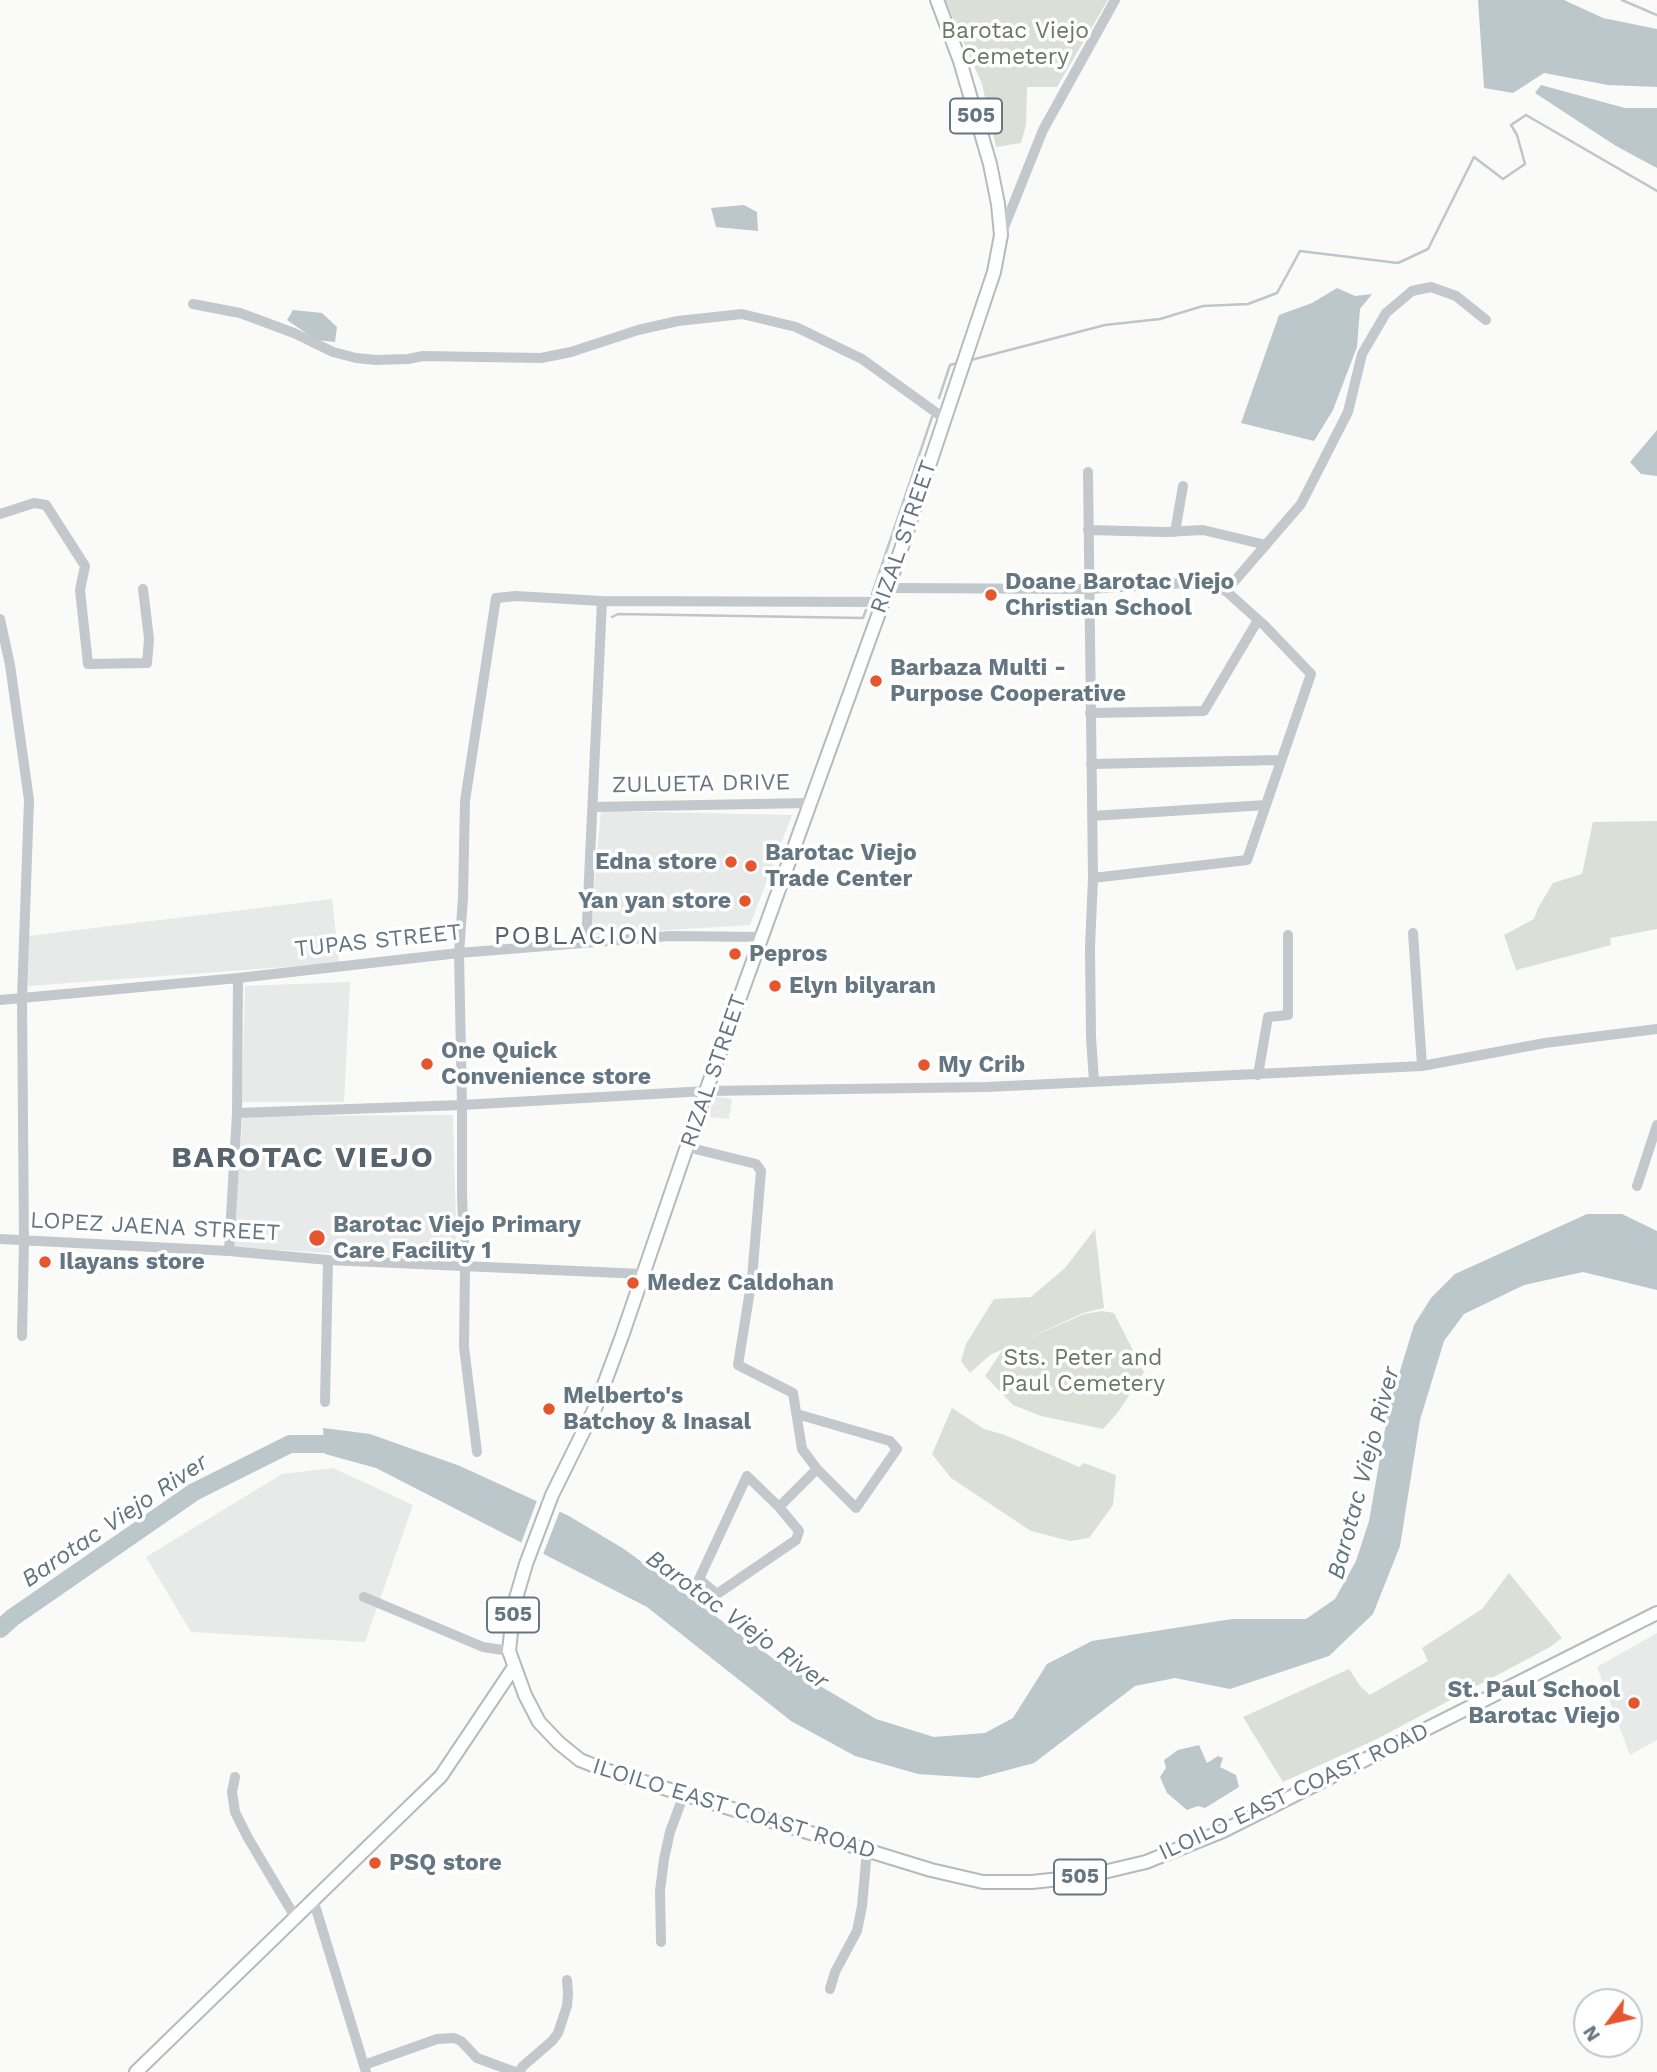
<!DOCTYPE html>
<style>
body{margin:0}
#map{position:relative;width:1657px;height:2072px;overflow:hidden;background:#fafaf8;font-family:"Work Sans",sans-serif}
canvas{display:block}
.north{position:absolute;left:1573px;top:1988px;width:70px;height:70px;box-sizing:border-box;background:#fff;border:2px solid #c1c8cd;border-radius:50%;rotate:237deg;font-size:19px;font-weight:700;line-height:28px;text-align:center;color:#657683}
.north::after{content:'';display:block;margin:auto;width:24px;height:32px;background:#e4572e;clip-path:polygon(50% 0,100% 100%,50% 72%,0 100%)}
</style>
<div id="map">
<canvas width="1657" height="2072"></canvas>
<div class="north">N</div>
</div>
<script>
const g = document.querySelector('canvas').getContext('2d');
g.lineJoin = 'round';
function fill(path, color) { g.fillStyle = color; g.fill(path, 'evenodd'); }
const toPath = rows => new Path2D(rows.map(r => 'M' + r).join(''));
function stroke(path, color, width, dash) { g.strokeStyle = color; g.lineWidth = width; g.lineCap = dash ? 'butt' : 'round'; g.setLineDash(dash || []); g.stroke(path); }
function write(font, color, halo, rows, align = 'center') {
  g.font = font + ' "Work Sans",sans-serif'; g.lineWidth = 7; g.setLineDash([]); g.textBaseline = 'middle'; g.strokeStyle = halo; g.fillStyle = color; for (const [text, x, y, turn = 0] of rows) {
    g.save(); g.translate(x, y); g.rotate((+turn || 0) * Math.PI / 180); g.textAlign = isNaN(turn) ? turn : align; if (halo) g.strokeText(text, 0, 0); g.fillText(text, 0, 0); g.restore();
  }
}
const built = toPath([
 [601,811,792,815,750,925,590,935],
 [332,899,339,963,28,986,29,936],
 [350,982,344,1102,242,1102,245,986],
 [712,1096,732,1099,729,1119,710,1117],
 [453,1115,457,1261,232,1247,243,1116],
 [333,1468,413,1505,365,1642,191,1632,146,1557,282,1474],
 [1657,1633,1657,1740,1630,1755,1597,1667]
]);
const green = toPath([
 [945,0,1108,0,1057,87,1027,87,1026,125,1021,143,996,147,982,84],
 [1657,821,1657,929,1610,938,1611,945,1516,970,1504,935,1534,919,1538,908,1553,883,1582,874,1593,822],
 [1095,1229,1104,1308,1083,1313,1018,1343,1084,1314,1102,1311,1114,1313,1144,1372,1119,1411,1103,1429,1041,1416,1013,1405,985,1376,1003,1349,990,1355,970,1373,961,1361,966,1344,994,1299,1031,1297,1065,1268],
 [952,1408,984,1429,1005,1435,1079,1467,1084,1463,1116,1475,1113,1505,1089,1538,1070,1541,1031,1531,951,1478,932,1454],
 [1509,1573,1562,1638,1550,1647,1377,1739,1283,1782,1243,1717,1349,1669,1361,1687,1370,1695,1428,1661,1422,1648,1482,1609]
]);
const water = toPath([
 [1478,0,1564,0,1603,18,1657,29,1657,87,1608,85,1544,73,1513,93,1484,88],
 [1541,85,1625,108,1657,108,1657,168,1616,146,1535,93],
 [744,205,757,212,758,231,716,227,711,208],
 [1337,288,1355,296,1372,294,1360,309,1357,347,1333,410,1314,441,1241,423,1279,315,1312,303],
 [293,310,322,313,337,327,335,342,316,340,287,320],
 [1657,430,1657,476,1641,474,1630,462],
 [1587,1214,1622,1214,1657,1231,1657,1290,1583,1272,1524,1285,1464,1314,1444,1341,1420,1420,1400,1546,1373,1614,1329,1656,1230,1689,1175,1678,1135,1686,1034,1763,978,1778,918,1774,855,1756,791,1721,647,1607,376,1468,325,1454,323,1428,370,1434,460,1466,569,1516,624,1549,771,1657,876,1719,934,1737,985,1733,1013,1718,1047,1664,1092,1641,1232,1619,1306,1619,1335,1599,1356,1561,1369,1521,1389,1407,1414,1325,1431,1298,1455,1274],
 [1199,1745,1207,1763,1218,1756,1223,1758,1220,1767,1236,1775,1239,1787,1205,1808,1198,1806,1187,1810,1167,1793,1160,1777,1166,1768,1164,1760,1178,1750]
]);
const pier = toPath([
 [538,1498,561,1508,542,1557,520,1546]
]);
const stream = toPath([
 [1622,0,1657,15],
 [971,360,1105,325,1160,319,1203,306,1248,304,1277,293,1300,251,1398,263,1428,249,1474,157,1503,179,1525,164,1517,135,1511,125,1526,115,1657,191],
 [939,398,950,365,957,363],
 [872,594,932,417],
 [612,617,618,614,863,618,866,610]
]);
const river = toPath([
 [0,1629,12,1618,194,1492,290,1444,339,1444,347,1446]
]);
const minor = toPath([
 [1001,235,1043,130,1115,0],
 [193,304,240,313,294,333,333,352,356,358,376,360,408,359,423,356,541,358,571,352,638,330,678,321,742,314,796,327,862,359,945,419],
 [1088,472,1093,878,1090,947,1091,1037,1094,1082],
 [0,514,34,503,46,505,85,566,80,590,88,664,147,663,149,639,143,589],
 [1088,530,1165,532,1203,530,1266,545],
 [1175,532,1183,486],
 [888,588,1088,589,1202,582,1226,591,1265,626,1311,674,1247,860,1093,878],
 [1226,591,1301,504,1348,412,1362,354,1386,313,1412,291,1431,287,1456,296,1486,320],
 [0,619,10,665,29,800,22,999,24,1241,22,1336],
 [1090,713,1204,711,1258,620],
 [1091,764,1281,760],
 [593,807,810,803],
 [1092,816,1266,805],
 [1413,933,1422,1066],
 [586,943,602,601],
 [0,1000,238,978,459,953,670,936,762,937],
 [1258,1075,1268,1017,1288,1015,1288,935],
 [237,1113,462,1105,706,1091,987,1087,1422,1066,1545,1043,1657,1029],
 [687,1147,756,1164,761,1171,752,1278,738,1365,793,1393,802,1449,817,1469,856,1508,897,1449,890,1441,797,1414],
 [1637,1186,1657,1125],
 [0,1239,229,1251,328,1260,643,1274],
 [229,1251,237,1113,238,978],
 [325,1402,328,1260],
 [477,1452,464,1347,465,1267,462,1196,462,1105,459,953,463,898,465,801,496,598,516,596,602,601,882,602],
 [747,1476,779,1507,799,1531,796,1540,717,1594,699,1579,747,1476],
 [779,1507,817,1469],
 [364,1597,483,1647,509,1651],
 [235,1777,232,1792,235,1812,248,1838,295,1917],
 [313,1899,366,2072],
 [661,1942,660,1891,664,1859,670,1832,684,1794],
 [830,1989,835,1972,857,1931,862,1906,867,1851],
 [364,2065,437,2039,454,2038,461,2041,477,2058,515,2072],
 [519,2072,523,2066,552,2041,558,2033,567,2006,568,1994,567,1980]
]);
const major = toPath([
 [937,0,960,61,990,164,998,204,1001,235,994,272,888,588,706,1091,622,1336,596,1406,552,1495,526,1564,514,1605,509,1651,525,1695,539,1722,559,1743,580,1760,605,1770,931,1870,983,1882,1032,1882,1087,1876,1146,1862,1223,1831,1657,1613],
 [136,2072,441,1776,514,1667]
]);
const markers = [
 [991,595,7,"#e4572e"],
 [876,681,7,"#e4572e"],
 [731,862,7,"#e4572e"],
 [751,866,7,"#e4572e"],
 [745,901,7,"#e4572e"],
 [735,954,7,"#e4572e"],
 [775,986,7,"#e4572e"],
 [427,1064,7,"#e4572e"],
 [924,1065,7,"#e4572e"],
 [317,1238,9,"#e4572e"],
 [45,1262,7,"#e4572e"],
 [633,1283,7,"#e4572e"],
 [549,1409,7,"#e4572e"],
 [1634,1703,7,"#e4572e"],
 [375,1863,7,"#e4572e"]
];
const shields = [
 [976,116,52],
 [513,1615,52],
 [1080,1877,52]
];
const shieldNames = [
 ["505",976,116],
 ["505",513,1615],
 ["505",1080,1877]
];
const parkNames = [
 ["Barotac Viejo",1015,31],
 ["Cemetery",1015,57],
 ["Sts. Peter and",1083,1358],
 ["Paul Cemetery",1083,1384]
];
const streetNames = [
 ["RIZAL STREET",904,537,-71],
 ["ZULUETA DRIVE",701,784,-1],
 ["TUPAS STREET",378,941,-6],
 ["RIZAL STREET",714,1071,-71],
 ["LOPEZ JAENA STREET",155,1227,3],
 ["ILOILO EAST COAST ROAD",1294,1792,-25],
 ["ILOILO EAST COAST ROAD",734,1809,17]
];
const poiNames = [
 ["Doane Barotac Viejo",1005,582],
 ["Christian School",1005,608],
 ["Barbaza Multi -",890,668],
 ["Purpose Cooperative",890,694],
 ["Barotac Viejo",765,853],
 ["Trade Center",765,879],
 ["Edna store",717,862,"right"],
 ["Yan yan store",731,901,"right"],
 ["Pepros",749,954],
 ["Elyn bilyaran",789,986],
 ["One Quick",441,1051],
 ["Convenience store",441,1077],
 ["My Crib",938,1065],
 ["Barotac Viejo Primary",333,1225],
 ["Care Facility 1",333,1251],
 ["Ilayans store",59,1262],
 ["Medez Caldohan",647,1283],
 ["Melberto's",563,1396],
 ["Batchoy & Inasal",563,1422],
 ["St. Paul School",1620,1690,"right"],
 ["Barotac Viejo",1620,1716,"right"],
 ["PSQ store",389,1863]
];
const waterNames = [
 ["Barotac Viejo River",1364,1473,-75],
 ["Barotac Viejo River",115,1521,-34],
 ["Barotac Viejo River",737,1620,36]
];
const quarterNames = [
 ["POBLACION",577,936]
];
const districtNames = [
 ["BAROTAC VIEJO",303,1158]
];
fill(built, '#e8e9e9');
fill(green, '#dadfd7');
fill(water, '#bbc7cb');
fill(pier, '#fafaf8');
stroke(stream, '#bbc7cb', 2.5);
stroke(river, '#bbc7cb', 18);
stroke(major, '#b5babe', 16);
stroke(minor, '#c3c8cc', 10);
stroke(major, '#fff', 12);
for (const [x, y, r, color] of markers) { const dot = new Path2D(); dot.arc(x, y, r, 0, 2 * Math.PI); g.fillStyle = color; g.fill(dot); stroke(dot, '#fff', 2.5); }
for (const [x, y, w] of shields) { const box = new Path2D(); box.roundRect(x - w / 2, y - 17.5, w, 35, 5); g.fillStyle = '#fff'; g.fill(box); stroke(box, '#657683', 2); }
write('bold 21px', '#657683', null, shieldNames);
write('23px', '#687a64', '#fff', parkNames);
write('23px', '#657683', '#fff', streetNames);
write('bold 23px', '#657683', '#fff', poiNames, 'left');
write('italic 24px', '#60757c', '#fff', waterNames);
g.letterSpacing = '2px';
write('26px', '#57646e', '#fff', quarterNames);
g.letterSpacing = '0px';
g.letterSpacing = '2px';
write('bold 30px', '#57646e', '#fff', districtNames);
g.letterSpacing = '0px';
</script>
